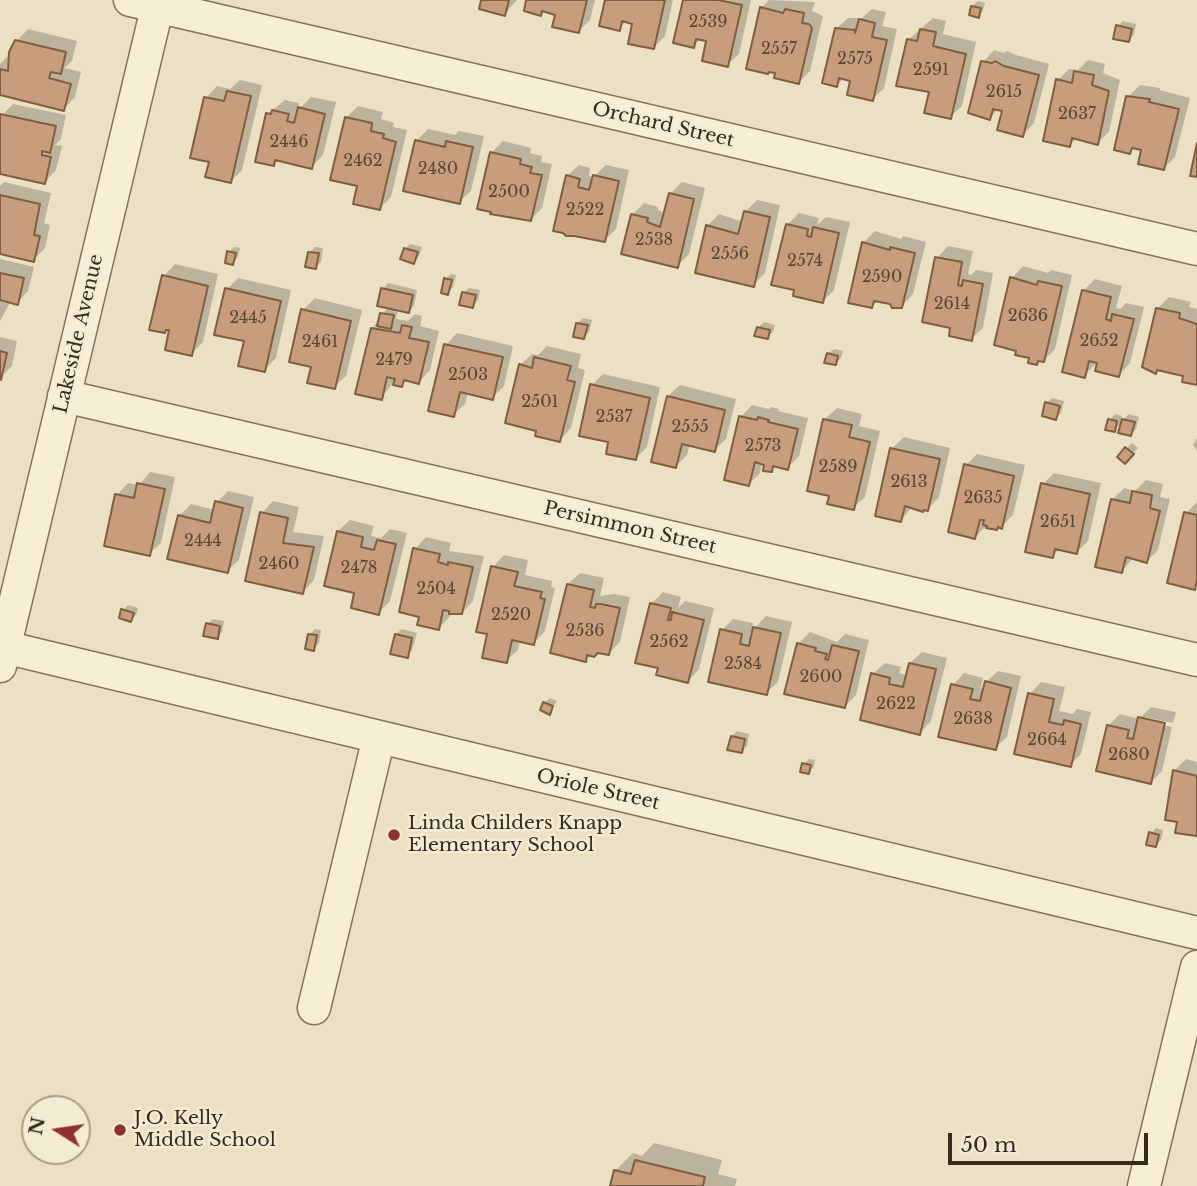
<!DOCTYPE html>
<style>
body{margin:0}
#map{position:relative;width:1197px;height:1186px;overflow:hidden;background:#ebe0c3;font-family:"Libre Baskerville",serif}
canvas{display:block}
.north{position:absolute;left:21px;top:1095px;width:70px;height:70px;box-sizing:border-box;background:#f3ebd2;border:2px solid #a79e8a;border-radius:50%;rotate:282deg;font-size:19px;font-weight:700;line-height:28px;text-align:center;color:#352a1e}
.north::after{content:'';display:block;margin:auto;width:24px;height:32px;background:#8f312e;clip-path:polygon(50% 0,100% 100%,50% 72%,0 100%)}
.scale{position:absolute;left:948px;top:1133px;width:200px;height:32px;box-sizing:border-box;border:4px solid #352a1e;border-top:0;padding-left:9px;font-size:21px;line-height:24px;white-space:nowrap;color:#352a1e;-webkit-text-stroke:5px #f3ebd2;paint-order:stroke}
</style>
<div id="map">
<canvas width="1197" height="1186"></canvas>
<div class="north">N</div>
<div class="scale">50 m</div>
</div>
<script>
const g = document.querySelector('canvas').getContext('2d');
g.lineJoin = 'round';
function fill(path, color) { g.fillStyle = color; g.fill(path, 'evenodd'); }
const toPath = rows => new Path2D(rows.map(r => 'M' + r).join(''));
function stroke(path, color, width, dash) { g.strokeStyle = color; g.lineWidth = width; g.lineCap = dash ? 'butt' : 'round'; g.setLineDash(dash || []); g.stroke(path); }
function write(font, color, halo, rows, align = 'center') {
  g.font = font + ' "Libre Baskerville",serif'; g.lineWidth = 5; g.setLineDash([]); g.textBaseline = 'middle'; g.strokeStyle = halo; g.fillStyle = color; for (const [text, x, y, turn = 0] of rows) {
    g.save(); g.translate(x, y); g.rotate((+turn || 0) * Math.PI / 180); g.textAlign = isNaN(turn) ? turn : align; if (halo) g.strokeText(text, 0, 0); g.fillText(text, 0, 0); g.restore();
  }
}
const shadow = toPath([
 [483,0,517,0,505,14],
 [528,0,595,0,590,20,579,31,557,13,544,10,541,14],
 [607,0,673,0,665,36,653,48,635,22,627,20,619,29],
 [685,0,751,0,739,54,727,65,708,40,701,38,694,46],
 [769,0,815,2,812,11,823,16,810,71,799,82,777,72,761,8],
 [978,1,985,3,983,11,978,16,972,6],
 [872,9,886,12,882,26,897,29,884,88,873,99,852,80,844,78,837,85,836,29,848,18,862,18],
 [933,18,946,21,943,34,976,42,962,106,950,117,931,91,908,40],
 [1123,21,1136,24,1134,35,1128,40,1118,26],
 [28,29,77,41,72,61,64,68,81,72,75,97,64,109,0,94,0,64,7,57,11,58,17,41],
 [994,50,1004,53,1007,51,1016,55,1049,64,1034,123,1023,135,1004,110,999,108,990,118,983,62],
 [1088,60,1105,64,1103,73,1120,80,1109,132,1097,143,1077,137,1070,145,1058,80,1069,69,1078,70],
 [240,80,262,85,242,170,231,181,211,161,206,98,217,86,230,89],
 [1140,85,1160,88,1160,90,1190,98,1175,157,1164,168,1143,149,1135,147,1130,152,1128,97],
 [311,97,336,102,323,155,312,167,278,159,273,164,268,114,285,100,299,103,297,111],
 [13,104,66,115,61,139,55,145,62,146,56,170,45,182,0,172,0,124,2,115],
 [358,106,383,112,381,119,394,123,393,127,407,130,391,197,380,208,359,184,346,118],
 [428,129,455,135,459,131,484,136,471,191,459,202,416,141],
 [503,141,531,148,530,153,542,156,541,162,552,164,542,208,531,219,491,153],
 [579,165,590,168,589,176,593,177,606,165,629,170,616,229,604,241,567,176],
 [4,182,51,193,44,223,50,225,45,248,33,260,0,253,0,186],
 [682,182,705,188,689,254,677,266,632,215,644,203,658,207,658,210,665,213,670,194],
 [757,200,780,205,765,273,753,285,707,226,719,214,743,222,745,212],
 [799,213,819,218,817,225,826,217,850,222,834,290,822,302,787,225],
 [875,231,901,239,903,236,926,242,913,294,902,306,878,300,872,307,863,243],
 [410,244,422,247,419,256,414,262,405,249],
 [948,246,973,251,968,274,971,275,976,270,993,273,983,328,971,339,952,327,937,258],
 [234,247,240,248,238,257,233,263,229,252],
 [315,247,323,248,321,262,315,267,310,252],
 [0,259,34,267,28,291,17,303,11,301,0,321],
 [175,264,218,274,203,342,191,354,171,329,164,276],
 [1023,266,1048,273,1051,270,1072,275,1055,349,1044,360,1040,360,1036,363,1012,278],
 [451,274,456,275,453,287,448,293,445,279],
 [238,278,291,290,276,358,264,370,227,289],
 [1095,279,1122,286,1116,308,1120,309,1126,303,1144,307,1130,363,1119,375,1099,360,1084,376,1083,291],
 [388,283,417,290,414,306,409,311,398,309,396,319,408,321,415,314,422,316,420,326,439,331,430,370,419,382,408,379,402,385,393,383,381,398,372,329,388,307,383,289],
 [469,288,480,290,478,300,472,306,463,293],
 [1169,297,1191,302,1189,307,1197,309,1197,382,1185,375,1159,369,1156,372,1158,308],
 [315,298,362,310,346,376,334,387,313,366,303,310],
 [583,318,592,320,589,332,584,337,578,323],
 [764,322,775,325,773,332,767,337,758,328],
 [457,333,513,346,504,386,492,398,468,392,465,404,453,415,446,345],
 [0,337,17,341,12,366,0,378],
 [547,346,581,354,578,368,585,370,571,428,560,440,520,365,532,354,538,355],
 [834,349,843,351,841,358,836,363,828,354],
 [603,374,660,387,647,447,635,459,610,441,592,385],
 [680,385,736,399,726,439,714,450,690,444,687,455,676,466,668,396],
 [1052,398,1064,401,1061,413,1056,418,1047,403],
 [752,405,769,409,771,407,779,409,778,411,808,418,799,456,787,468,776,465,771,470,766,463,762,462,760,473,749,484,741,417],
 [837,408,862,414,859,426,880,431,865,497,853,508,831,495,825,419],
 [1115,414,1122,416,1120,423,1129,414,1139,417,1136,429,1131,434,1123,422,1114,430,1110,420],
 [904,437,950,448,939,497,928,509,913,506,901,520,877,515,892,448],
 [1197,438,1197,451,1193,445],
 [1132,443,1138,448,1125,462,1119,457],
 [977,454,1025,465,1013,515,1001,527,988,524,975,537,966,465],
 [150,472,175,477,161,543,149,554,117,495,128,483,139,485],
 [1054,473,1101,483,1088,541,1077,552,1060,549,1053,556,1043,484],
 [1146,480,1163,484,1160,497,1170,499,1158,550,1147,561,1134,557,1122,571,1112,500,1124,488,1135,491],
 [228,491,254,497,239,560,227,571,179,516,191,504,215,510,217,502],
 [273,501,299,507,293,532,324,536,314,580,303,592,262,513],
 [1197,502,1197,585,1194,588,1186,513],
 [350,520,374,526,371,536,381,538,390,529,407,533,390,601,378,613,356,592,338,531],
 [426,537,451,543,449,551,484,556,473,601,462,613,451,612,450,616,439,628,415,549],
 [504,555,528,560,525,575,552,581,551,587,555,588,545,631,534,643,520,640,518,650,506,661,489,633,493,567],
 [580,573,604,578,600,596,614,594,630,597,620,642,608,654,597,651,585,660,568,584],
 [663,592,681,597,678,608,685,601,714,608,699,669,688,681,660,667,651,604],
 [128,605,138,608,136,615,130,620,123,610],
 [766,616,792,622,778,682,766,693,722,630,733,619,753,623,751,632],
 [213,619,224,621,222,632,217,637,207,624],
 [315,629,321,630,319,643,313,649,309,635],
 [402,629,417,633,412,650,407,656,396,634],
 [810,632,837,642,845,634,869,640,856,695,845,706,798,644],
 [922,652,947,658,931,721,920,733,873,674,885,663,901,667,899,673,907,675,910,663],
 [998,671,1021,676,1007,737,995,748,953,685,964,673,983,678,981,688,985,689,986,682],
 [1041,682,1065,687,1059,711,1073,714,1077,709,1091,712,1081,754,1070,765,1030,694],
 [550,698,557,701,550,712,544,703],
 [1151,707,1176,712,1173,723,1145,717,1145,721,1172,727,1162,771,1151,782,1108,726,1120,714,1139,719],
 [737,731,749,734,747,746,741,751,732,736],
 [809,759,815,760,814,767,808,772,804,764],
 [1186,759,1197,762,1197,834,1179,820,1174,771],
 [1156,828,1163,830,1161,840,1155,845,1151,833],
 [654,1143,722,1160,718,1174,737,1179,735,1186,612,1186,615,1171,633,1153,642,1156]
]);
const building = toPath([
 [481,0,509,0,505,16,479,9,481,0],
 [526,0,587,0,579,33,552,27,555,15,542,11,541,16,524,11,526,0],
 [605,0,665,0,654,49,628,44,632,24,622,21,620,31,599,26,605,0],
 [683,0,718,0,742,5,728,67,702,61,706,41,696,39,694,48,673,43,683,0],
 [971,6,981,8,979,18,969,15,971,6],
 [760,7,783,13,785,9,804,13,802,23,809,24,812,28,799,84,774,78,775,73,769,72,768,74,746,69,760,7],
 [859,19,875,23,872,37,887,40,873,101,847,95,850,81,839,78,837,87,822,83,835,28,855,30,855,33,859,19],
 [1116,25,1132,29,1129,42,1113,39,1116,25],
 [920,29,936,32,933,46,966,54,951,119,924,113,929,92,896,86,907,39,917,41,920,29],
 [15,40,66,52,61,74,51,72,49,78,71,84,64,111,0,95,0,69,8,71,9,52,15,40],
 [981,61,992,63,995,61,1004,66,1039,75,1023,137,997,130,1002,111,993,109,990,120,968,113,981,61],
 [1074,71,1094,75,1092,85,1109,91,1098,145,1072,138,1070,147,1043,141,1056,79,1072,83,1074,71],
 [227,91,251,96,231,183,205,177,209,162,190,158,204,97,224,101,227,91],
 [1126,96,1150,99,1149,102,1179,109,1164,170,1138,164,1141,150,1132,148,1130,154,1114,150,1126,96],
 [298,107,325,114,312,169,275,160,274,166,255,162,266,113,271,114,272,110,289,114,287,121,294,123,298,107],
 [0,114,56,126,50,153,42,151,42,155,51,157,45,184,0,174,0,114],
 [345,117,372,123,371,131,384,134,383,138,396,142,380,210,353,204,357,186,330,180,345,117],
 [415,140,445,147,446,141,473,147,460,204,403,191,415,140],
 [1197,143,1197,177,1190,176,1197,143],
 [490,152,521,159,520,164,532,167,530,173,542,175,531,221,490,214,491,212,477,209,490,152],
 [566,175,580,179,578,187,589,190,593,175,619,181,605,242,574,236,566,236,563,233,553,231,566,175],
 [669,193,694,199,678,268,621,254,631,214,648,218,647,222,660,227,669,193],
 [0,195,40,204,34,235,40,236,34,262,0,254,0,195],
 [744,211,770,217,754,287,695,273,706,225,738,234,744,211],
 [786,224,808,229,807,236,811,237,813,227,839,233,823,303,793,296,794,290,771,285,786,224],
 [862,242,890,250,890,247,915,253,902,308,892,308,890,304,874,301,872,308,848,303,862,242],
 [404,248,418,252,414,264,400,259,404,248],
 [227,251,236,253,233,265,225,263,227,251],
 [308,252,319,253,316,269,305,267,308,252],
 [935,257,962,262,958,285,962,286,963,280,983,284,972,341,949,336,950,328,922,322,935,257],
 [0,273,24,278,18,305,0,300,0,273],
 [162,275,208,286,192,356,165,350,169,330,166,330,165,333,149,330,162,275],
 [1010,277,1037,285,1038,281,1062,286,1044,362,1038,361,1037,365,1028,363,1029,358,1015,355,1016,351,994,345,1010,277],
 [444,278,452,280,448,295,441,293,444,278],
 [225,288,281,301,265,372,238,366,244,341,214,335,225,288],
 [381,288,413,295,409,313,377,306,381,288],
 [1082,290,1111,297,1106,319,1111,321,1112,314,1134,319,1119,377,1095,371,1097,363,1089,361,1085,378,1062,372,1082,290],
 [462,292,476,295,473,308,459,305,462,292],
 [1156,308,1180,313,1179,318,1197,324,1197,385,1182,382,1183,376,1157,370,1156,374,1142,367,1156,308],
 [301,309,351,321,335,389,307,383,311,367,289,362,301,309],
 [380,313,394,315,391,329,377,326,380,313],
 [576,323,588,325,584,339,573,337,576,323],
 [402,325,412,327,409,338,429,342,419,384,404,380,402,387,393,385,395,379,387,377,382,400,355,394,371,328,400,333,402,325],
 [757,327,770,330,768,339,754,336,757,327],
 [444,344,503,357,493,400,460,392,454,417,428,411,444,344],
 [0,351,7,353,1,380,0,379,0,351],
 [827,353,838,356,836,365,824,363,827,353],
 [534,357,571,366,567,380,575,382,560,442,535,436,536,431,505,423,519,364,532,368,534,357],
 [590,384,650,398,636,460,606,454,608,442,579,436,590,384],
 [667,396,725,410,715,452,682,444,676,468,651,462,667,396],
 [1045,402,1060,406,1056,420,1042,416,1045,402],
 [739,416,757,420,758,417,769,420,768,422,798,429,788,470,773,466,772,472,763,471,764,465,755,462,749,486,724,480,739,416],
 [823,419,852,425,849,437,870,442,854,510,827,504,829,496,807,491,823,419],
 [1108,419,1117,421,1115,432,1105,430,1108,419],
 [1122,419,1135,422,1131,436,1118,433,1122,419],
 [1125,447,1134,454,1125,464,1117,457,1125,447],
 [890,448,940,459,928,511,924,510,923,512,905,506,901,522,875,516,890,448],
 [964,464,1014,476,1002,529,998,527,997,530,986,528,987,526,983,525,984,520,980,520,975,539,948,532,964,464],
 [137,483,165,489,150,556,104,546,115,494,134,498,137,483],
 [1041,483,1090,494,1077,554,1055,549,1053,558,1025,552,1041,483],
 [1132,491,1152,495,1150,508,1160,511,1147,563,1126,557,1122,573,1095,567,1111,499,1130,503,1132,491],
 [215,501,243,508,228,573,167,559,178,515,210,523,215,501],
 [260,512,288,518,283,543,314,547,303,594,245,581,260,512],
 [1184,512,1197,515,1197,580,1195,590,1167,583,1184,512],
 [337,531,363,537,361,547,374,550,377,540,396,544,379,615,351,608,354,593,324,586,337,531],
 [413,548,440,554,438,562,448,565,448,562,473,567,462,614,449,614,449,611,443,610,439,630,417,625,419,617,399,612,413,548],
 [491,566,518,572,514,586,542,592,540,598,545,599,534,645,512,640,507,663,482,658,487,634,476,632,491,566],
 [567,584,594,590,590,607,595,608,596,604,601,604,620,608,609,655,598,653,594,657,587,655,586,662,550,653,567,584],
 [650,603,671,608,668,620,671,620,672,612,704,620,688,683,656,675,658,668,635,663,650,603],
 [121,609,134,613,131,622,119,618,121,609],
 [206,623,220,626,218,639,203,636,206,623],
 [753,627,781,633,767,695,708,682,720,629,742,634,740,644,749,646,753,627],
 [308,634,317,635,314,651,305,649,308,634],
 [395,634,412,638,408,658,390,654,395,634],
 [797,643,816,648,815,651,827,654,825,659,828,660,832,645,859,651,845,708,784,694,797,643],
 [909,663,936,669,920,735,860,720,871,673,890,678,889,684,903,687,909,663],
 [985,681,1011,688,996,750,938,737,951,684,973,689,970,699,980,701,985,681],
 [1028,693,1054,699,1049,722,1063,725,1064,720,1081,724,1071,767,1014,754,1028,693],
 [543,702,553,706,550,715,540,710,543,702],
 [1138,717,1165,723,1151,784,1096,771,1107,725,1129,730,1127,738,1133,739,1138,717],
 [731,736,745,739,742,753,727,750,731,736],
 [802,763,811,765,809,774,800,772,802,763],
 [1173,770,1197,776,1197,836,1175,833,1177,822,1165,820,1173,770],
 [1149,832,1159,835,1156,847,1146,845,1149,832],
 [635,1160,705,1177,703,1186,610,1186,614,1170,631,1174,635,1160]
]);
const minor = toPath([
 [130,0,1197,249],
 [64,396,1197,660],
 [0,646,1197,933],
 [0,666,159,0],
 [314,1008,379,737],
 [1144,1186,1197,967]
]);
const markers = [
 [394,835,7,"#8f312e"],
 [120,1130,7,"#8f312e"]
];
const numberNames = [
 ["2539",708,22],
 ["2557",779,49],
 ["2575",855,59],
 ["2591",931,70],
 ["2615",1004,92],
 ["2637",1077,114],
 ["2446",289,142],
 ["2462",363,161],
 ["2480",438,169],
 ["2500",509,192],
 ["2522",585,210],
 ["2538",654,240],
 ["2556",730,254],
 ["2574",805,261],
 ["2590",882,277],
 ["2614",952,304],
 ["2636",1028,316],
 ["2445",248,318],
 ["2652",1099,341],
 ["2461",320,342],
 ["2479",394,360],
 ["2503",468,375],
 ["2501",540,402],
 ["2537",614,417],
 ["2555",690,427],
 ["2573",763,446],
 ["2589",838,467],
 ["2613",909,482],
 ["2635",983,498],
 ["2651",1058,522],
 ["2444",203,541],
 ["2460",279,564],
 ["2478",359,568],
 ["2504",436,589],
 ["2520",511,615],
 ["2536",585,631],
 ["2562",669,642],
 ["2584",743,664],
 ["2600",821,677],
 ["2622",896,704],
 ["2638",973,719],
 ["2664",1047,740],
 ["2680",1129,755]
];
const streetNames = [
 ["Orchard Street",663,125,13],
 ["Lakeside Avenue",79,334,-77],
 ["Persimmon Street",630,528,13],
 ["Oriole Street",598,790,13]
];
const poiNames = [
 ["Linda Childers Knapp",408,824],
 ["Elementary School",408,846],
 ["J.O. Kelly",134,1119],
 ["Middle School",134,1141]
];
fill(shadow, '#0003');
fill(building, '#c79d7b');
stroke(building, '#815e42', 2);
stroke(minor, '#84725b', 35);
stroke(minor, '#f6eed5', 32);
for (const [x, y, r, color] of markers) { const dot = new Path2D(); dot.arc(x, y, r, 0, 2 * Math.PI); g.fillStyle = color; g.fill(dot); stroke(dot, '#f3ebd2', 2.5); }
write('16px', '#5a4735', null, numberNames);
write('19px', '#352a1e', '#f3ebd2', streetNames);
write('19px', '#352a1e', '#f3ebd2', poiNames, 'left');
</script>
